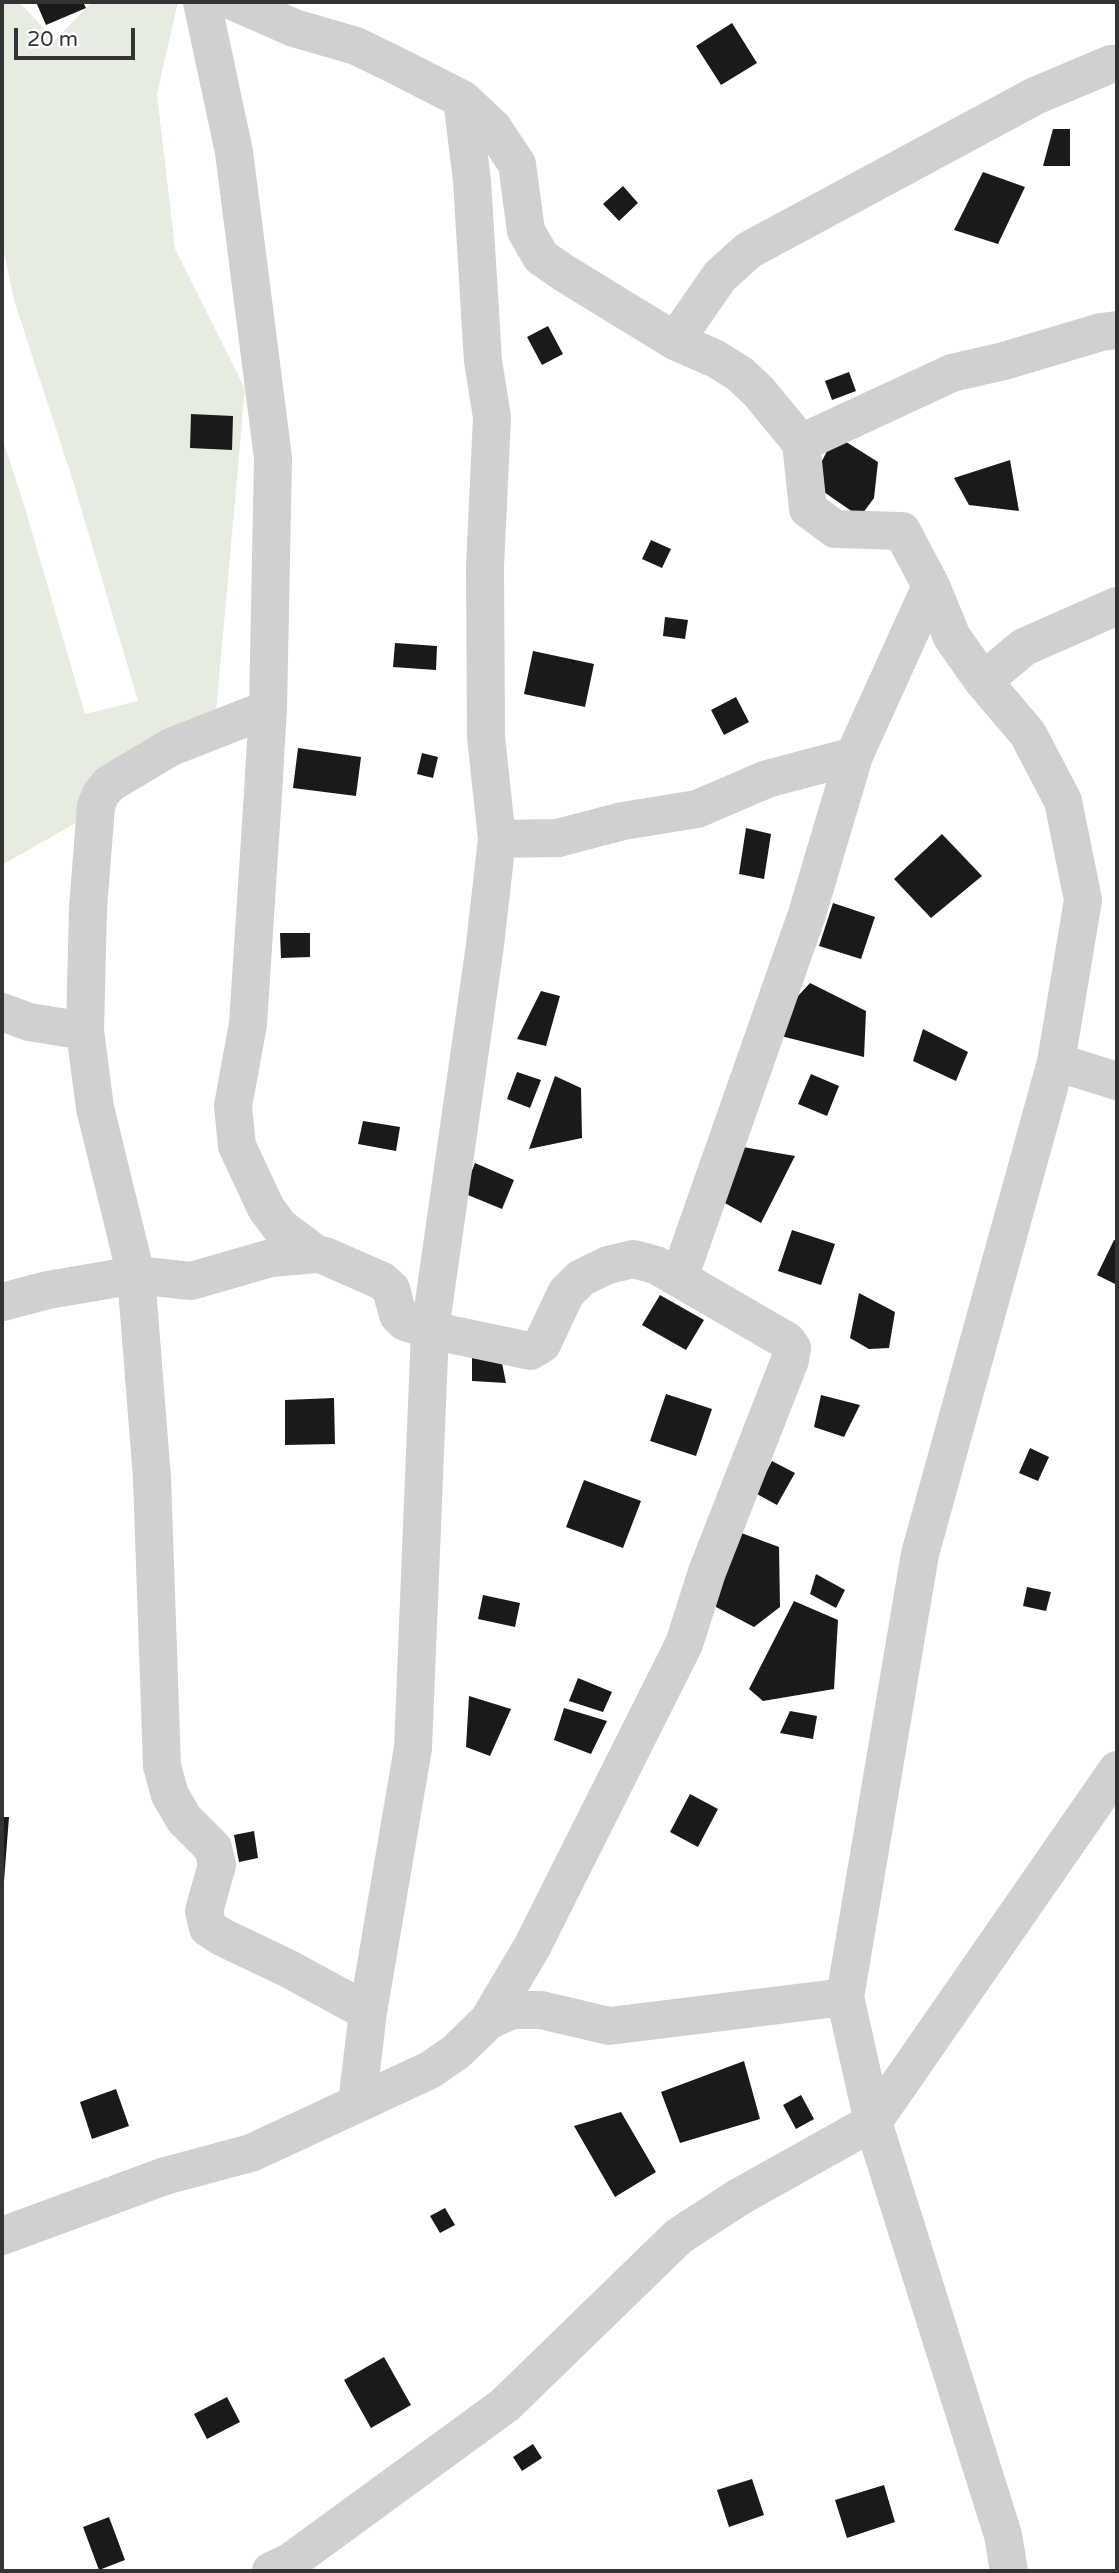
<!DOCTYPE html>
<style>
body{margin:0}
#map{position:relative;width:1119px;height:2573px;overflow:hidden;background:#fff;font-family:"Varela Round",sans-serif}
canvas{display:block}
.frame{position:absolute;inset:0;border:4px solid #333;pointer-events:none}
.scale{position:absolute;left:14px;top:28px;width:121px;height:32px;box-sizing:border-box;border:4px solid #333;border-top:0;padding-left:9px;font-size:21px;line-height:24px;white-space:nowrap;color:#333;-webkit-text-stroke:5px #fff;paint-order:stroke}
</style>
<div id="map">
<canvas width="1119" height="2573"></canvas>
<div class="frame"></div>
<div class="scale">20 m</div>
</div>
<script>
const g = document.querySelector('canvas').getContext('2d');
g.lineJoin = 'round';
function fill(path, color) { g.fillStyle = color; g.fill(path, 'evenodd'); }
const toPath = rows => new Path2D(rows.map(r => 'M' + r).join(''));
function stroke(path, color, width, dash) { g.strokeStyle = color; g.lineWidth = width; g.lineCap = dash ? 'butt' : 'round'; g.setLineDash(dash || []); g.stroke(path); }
const green = toPath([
 [2,2,19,2,55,40,92,2,178,2,157,94,175,249,245,389,213,745,2,865,2,437,25,508,85,714,138,701,73,481,14,300,2,243]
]);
const building = toPath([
 [36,2,83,2,86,8,46,25],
 [732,23,757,63,721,85,696,46],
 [1053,129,1070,129,1070,166,1043,166],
 [983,172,1025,187,998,244,954,230],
 [623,186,638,203,619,221,603,204],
 [548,326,563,354,542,365,527,337],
 [849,372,856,391,832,400,825,381],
 [191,414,233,416,232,450,190,448],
 [835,435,878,462,874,498,860,517,811,483],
 [1010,460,1019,511,969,505,954,478],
 [651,540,671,549,662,568,642,559],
 [665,617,688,620,685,639,663,636],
 [395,643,437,646,436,670,393,667],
 [533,651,594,664,585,707,524,694],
 [736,697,749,722,724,735,711,710],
 [298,748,361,757,356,796,293,788],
 [422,753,438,757,433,778,417,774],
 [746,828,771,834,764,879,739,874],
 [942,834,982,876,931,918,894,879],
 [833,903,875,917,861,959,819,946],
 [280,933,310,933,310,957,281,958],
 [810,983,866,1011,864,1057,781,1036,786,1009],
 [541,991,560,996,546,1046,517,1039],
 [923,1029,968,1052,956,1081,913,1061],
 [517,1072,541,1080,530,1108,507,1099],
 [811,1074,839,1086,827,1116,798,1104],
 [555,1076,581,1088,582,1138,529,1149],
 [363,1121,400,1127,396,1151,358,1144],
 [737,1146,795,1156,761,1223,723,1202],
 [475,1163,514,1180,502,1209,463,1193],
 [792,1230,835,1244,821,1285,778,1271],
 [1114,1240,1117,1241,1117,1285,1097,1275],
 [859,1293,895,1312,889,1348,869,1349,850,1338],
 [660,1295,704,1320,686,1350,642,1325],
 [472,1356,502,1363,506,1383,472,1381],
 [666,1394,712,1409,696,1456,650,1441],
 [821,1395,860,1405,844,1437,814,1427],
 [334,1398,335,1444,285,1445,285,1400],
 [1030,1448,1049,1457,1038,1481,1019,1473],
 [772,1461,795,1473,777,1505,755,1493],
 [584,1480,641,1501,623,1548,566,1527],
 [736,1531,779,1547,780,1607,754,1627,716,1607,713,1584],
 [816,1574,845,1590,836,1608,810,1594],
 [1027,1587,1051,1592,1046,1611,1023,1606],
 [483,1595,520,1603,515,1627,478,1619],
 [794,1601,838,1620,834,1689,763,1701,749,1689],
 [578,1678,612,1692,603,1712,569,1701],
 [469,1696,511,1709,490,1756,466,1747],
 [564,1708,607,1721,591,1754,554,1740],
 [790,1711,817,1716,813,1739,780,1733],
 [690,1794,718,1809,698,1847,670,1832],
 [2,1817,9,1817,4,1881,2,1880],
 [254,1831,258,1858,239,1862,234,1835],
 [744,2061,760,2119,680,2143,661,2092],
 [116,2089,129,2126,92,2139,80,2102],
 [801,2095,814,2119,796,2129,783,2105],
 [621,2112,656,2172,615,2197,574,2126],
 [445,2208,455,2225,440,2233,430,2216],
 [384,2357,411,2405,371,2428,344,2380],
 [227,2397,240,2422,207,2439,194,2414],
 [533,2444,542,2458,522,2471,513,2457],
 [752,2479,764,2515,729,2527,717,2490],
 [884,2485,895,2522,847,2538,835,2500],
 [109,2517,125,2560,99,2570,83,2527]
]);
const minor = toPath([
 [202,2,234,152,273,458,268,709,263,793,248,1024,233,1106,237,1146,266,1208,280,1227,316,1254],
 [235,2,294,28,356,46,391,63,462,99,493,128,517,164,526,231,541,257,564,273,675,341,716,359,740,374,759,392,801,443,808,509,835,529,902,531,931,586,952,637,983,681,1028,734,1063,801,1083,900,1056,1062,920,1554,845,1997,873,2122,1003,2535,1009,2571],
 [675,341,720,276,749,250,1035,96,1111,64,1117,64],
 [801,443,952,373,1004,361,1101,332,1117,330],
 [983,681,1024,647,1117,606],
 [268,709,171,747,109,784,101,794,96,806,88,908,85,1031,95,1108,136,1275,152,1478,162,1766,170,1795,184,1819,213,1848,217,1865,204,1911,208,1928,222,1937,289,1969,368,2012],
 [497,839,558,838,623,821,697,809,767,779,854,756],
 [2,1012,29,1022,85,1031],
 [1056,1062,1117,1081],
 [679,1278,807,914,854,756,931,586],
 [2,1302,48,1290,136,1275,191,1281,271,1258,316,1254,325,1256,382,1281,391,1289,398,1315,405,1322,430,1330,530,1351,542,1344,566,1293,581,1278,608,1265,633,1259,656,1265,787,1341,792,1348,790,1360,707,1572,684,1644,532,1947,488,2021,456,2052,430,2070,251,2153,165,2176,2,2236],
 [488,2021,512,2010,541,2010,609,2026,845,1997],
 [357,2103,368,2012,413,1748,430,1330,485,945,497,839,486,737,485,567,492,417,483,361,472,181,462,99],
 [271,2571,290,2562,505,2405,679,2236,739,2197,873,2122,1117,1770]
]);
fill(green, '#e6ecdf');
fill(building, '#1a1a1a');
stroke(minor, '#d0d0d0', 38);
</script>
